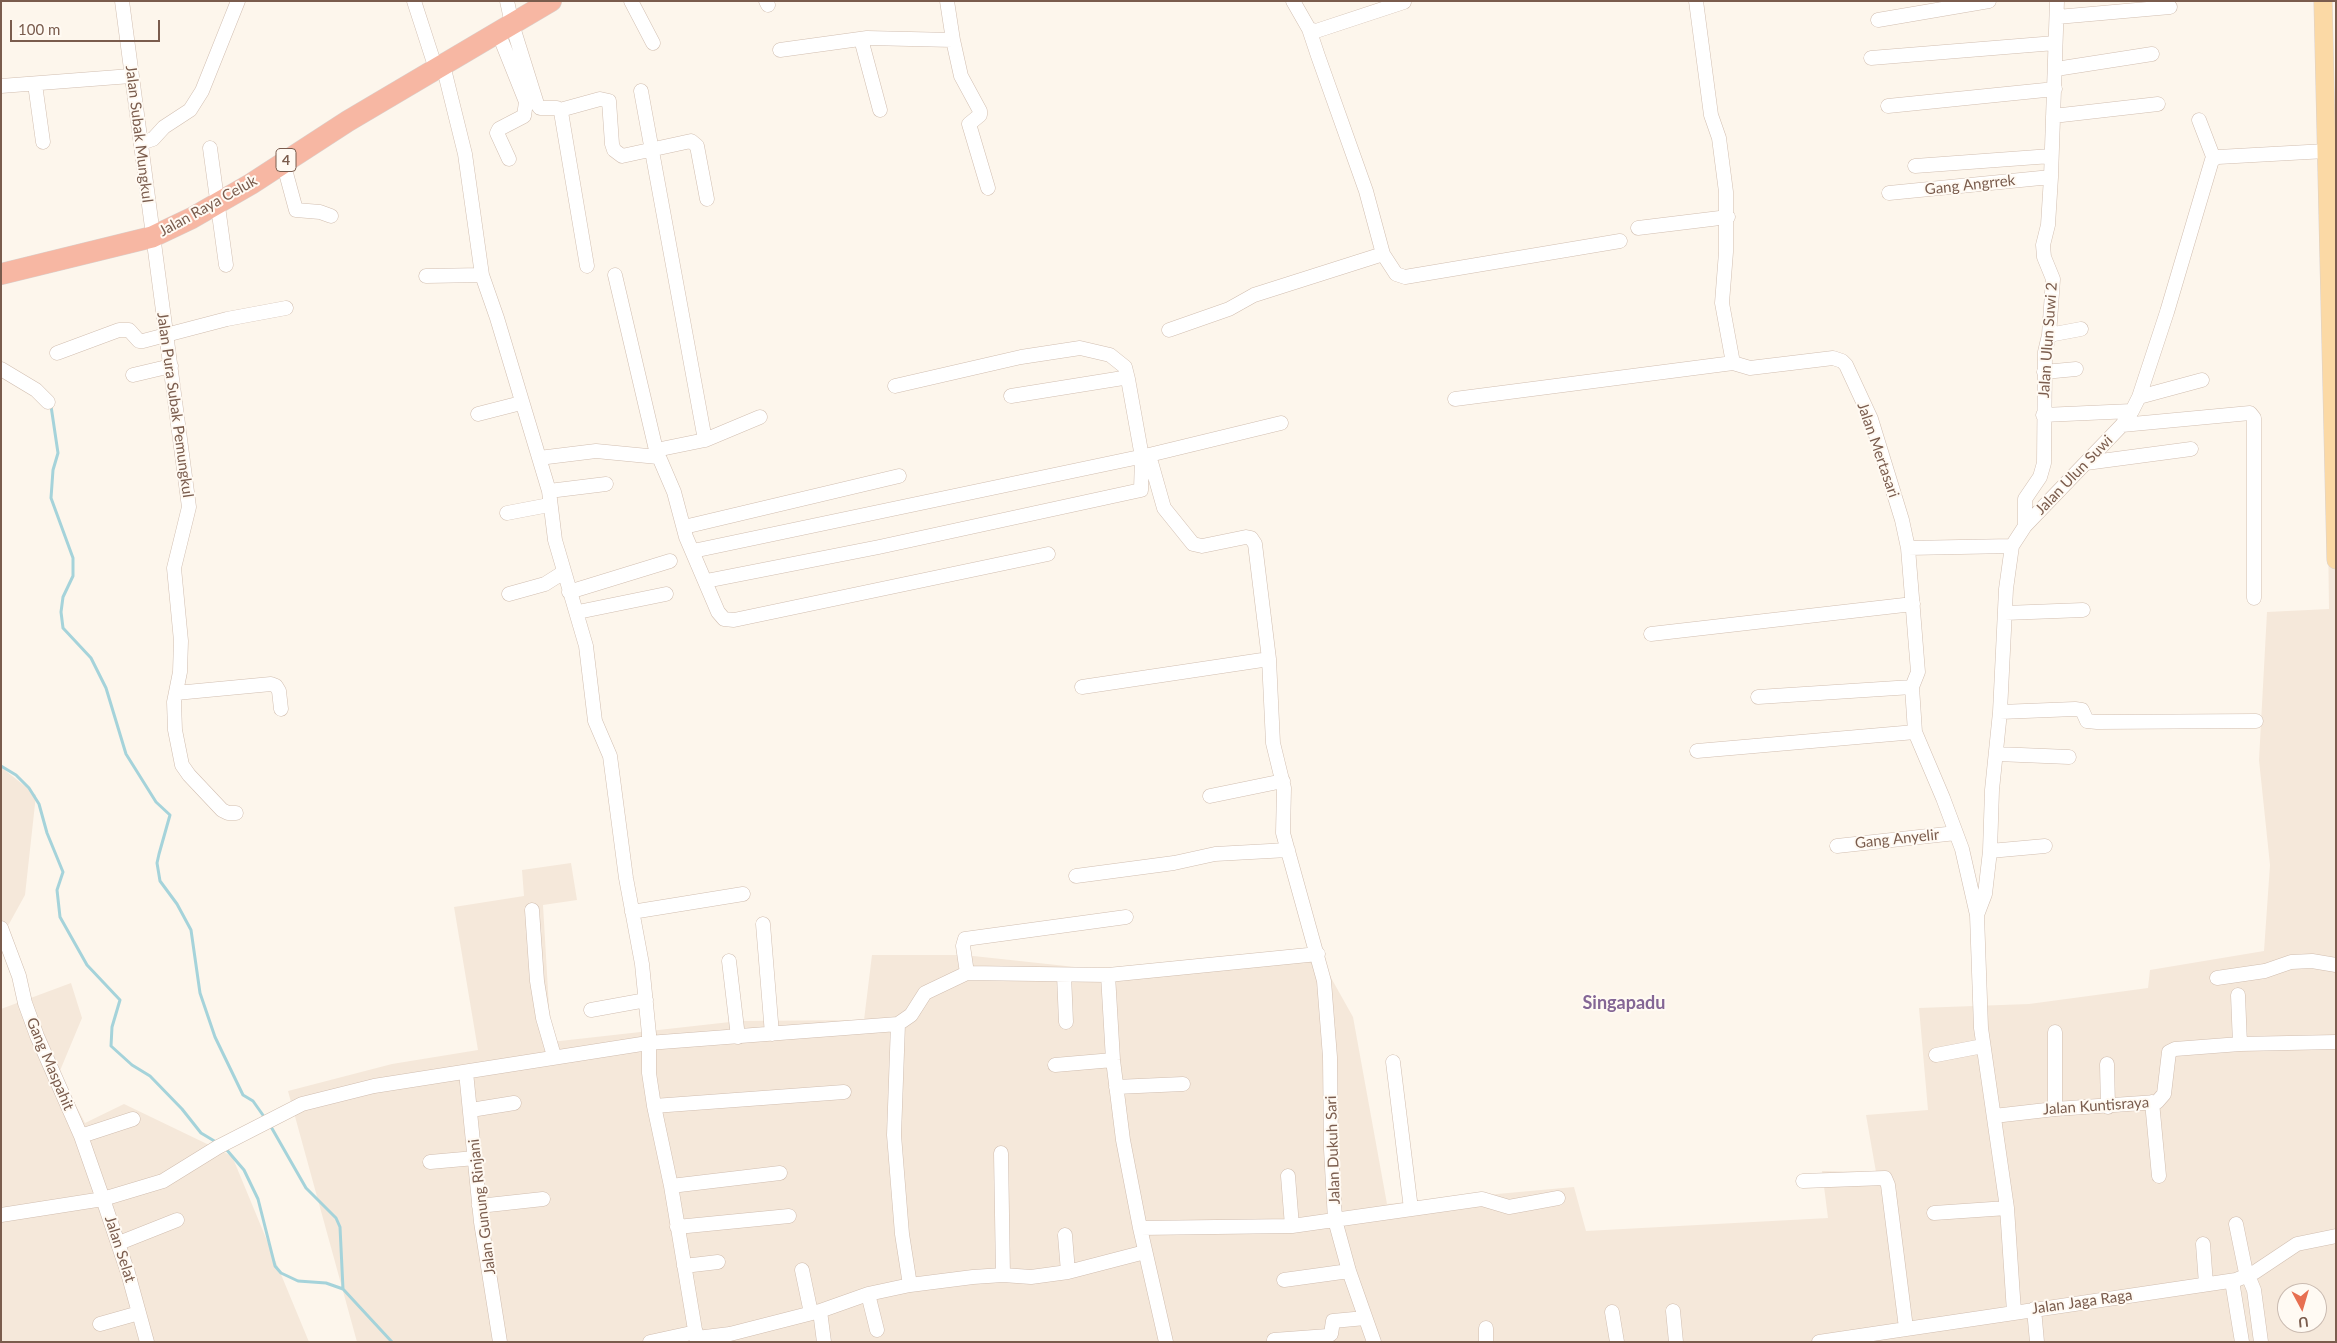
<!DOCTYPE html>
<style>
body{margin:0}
#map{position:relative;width:2337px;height:1343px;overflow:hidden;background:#fdf6ec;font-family:Lato,sans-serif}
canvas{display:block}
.frame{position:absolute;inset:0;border:2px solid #7a5c4d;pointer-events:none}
.north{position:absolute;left:2277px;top:1283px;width:50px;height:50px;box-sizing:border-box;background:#fffaf3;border:1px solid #cabbb1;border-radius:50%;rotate:174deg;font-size:14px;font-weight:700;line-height:20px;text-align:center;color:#7a5c4d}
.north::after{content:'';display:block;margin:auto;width:18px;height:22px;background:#e76f51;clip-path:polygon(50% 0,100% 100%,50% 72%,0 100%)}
.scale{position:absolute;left:10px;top:20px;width:150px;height:22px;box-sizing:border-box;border:2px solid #7a5c4d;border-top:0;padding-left:6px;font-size:15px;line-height:18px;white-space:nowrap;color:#7a5c4d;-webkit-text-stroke:4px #fffaf3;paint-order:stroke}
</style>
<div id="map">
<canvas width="2337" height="1343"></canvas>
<div class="frame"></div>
<div class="north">U</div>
<div class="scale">100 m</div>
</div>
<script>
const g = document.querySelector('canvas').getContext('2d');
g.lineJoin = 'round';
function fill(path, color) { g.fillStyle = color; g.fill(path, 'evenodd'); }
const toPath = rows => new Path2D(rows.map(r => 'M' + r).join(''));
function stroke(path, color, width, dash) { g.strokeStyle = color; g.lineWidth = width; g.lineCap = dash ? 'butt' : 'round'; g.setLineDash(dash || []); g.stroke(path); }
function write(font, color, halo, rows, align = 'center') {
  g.font = font + ' Lato,sans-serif'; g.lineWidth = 4; g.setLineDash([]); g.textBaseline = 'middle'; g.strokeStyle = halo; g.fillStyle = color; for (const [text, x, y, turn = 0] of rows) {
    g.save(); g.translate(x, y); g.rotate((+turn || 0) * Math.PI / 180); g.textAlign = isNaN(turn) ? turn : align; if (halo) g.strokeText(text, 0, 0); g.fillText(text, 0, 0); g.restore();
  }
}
const residential = toPath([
 [2327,458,2336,459,2336,1342,357,1342,288,1091,392,1064,478,1050,454,907,524,896,522,870,571,863,577,900,543,905,551,1042,739,1021,864,1020,872,955,964,955,1103,970,1316,951,1353,1017,1387,1204,1574,1187,1586,1231,1828,1218,1822,1171,1876,1172,1866,1115,1928,1110,1919,1008,2029,1004,2148,988,2150,970,2264,951,2270,865,2259,760,2267,612,2329,609],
 [2287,1293,2317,1293,2317,1323,2287,1323],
 [1,767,36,795,25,895,9,924,1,933],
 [71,983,82,1018,59,1073,85,1123,124,1104,232,1156,309,1342,1,1342,1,1009]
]);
const stream = toPath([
 [51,406,58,453,53,470,51,498,73,558,73,576,63,597,61,612,63,628,91,658,106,688,126,754,156,802,170,815,159,854,157,863,160,881,177,904,191,930,200,993,215,1037,243,1095,253,1101,265,1118],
 [1,766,16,775,29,788,39,804,47,833,63,872,57,890,60,917,87,965,120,1000,112,1027,111,1046,132,1065,150,1076,182,1109,201,1133,216,1142],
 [270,1125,306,1188,336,1218,340,1227,343,1289],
 [226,1149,244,1170,258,1199,275,1266,281,1273,298,1281,326,1283,343,1289,392,1342]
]);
const minor = toPath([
 [122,1,189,507,174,568,181,641,180,672,174,702,175,730,182,765,189,775,222,810,228,813,236,813],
 [414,1,436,69],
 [507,1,512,24,537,104,540,108,557,108,561,112,587,266],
 [631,1,653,43],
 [766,1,768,5],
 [947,1,953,40,961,76,980,111,980,115,969,124,988,188],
 [1293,1,1309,29,1318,56,1366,191,1383,254,1396,274,1405,277,1620,241],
 [1696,1,1711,115,1719,138,1726,192,1726,252,1722,303,1733,363],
 [2057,17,2170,7],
 [1878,20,1989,1],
 [1309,29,1316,31,1404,2],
 [498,32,526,102,524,116,499,129,497,133,509,159],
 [861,39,880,110],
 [780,50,867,38,953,40],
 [1871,58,2055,43],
 [443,65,465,154,482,275,497,318,549,491,555,540,586,646,595,721,610,756,626,878,642,964,649,1034,649,1073,654,1106,671,1186,697,1342],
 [2056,69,2152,54],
 [35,84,43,142],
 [1,86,131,76],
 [641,91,705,440],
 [1888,106,2055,89],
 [560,110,600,99,609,101,612,144,614,150,622,156,691,141,697,146,707,199],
 [2053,116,2158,104],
 [2199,120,2214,159],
 [141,143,153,139,164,127,190,110,202,91,238,1],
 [210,148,226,265],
 [283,162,296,210,320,212,331,216],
 [1915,166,2051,156],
 [1889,193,2051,177],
 [1638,228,1728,217],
 [615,275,656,450],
 [426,276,482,275],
 [1169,330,1229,309,1254,295,1383,254],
 [2049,335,2081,329],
 [57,353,119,330,129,330,139,341,143,341,227,319,286,308],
 [1733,363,1750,368,1833,358,1842,361,1846,365,1871,419,1902,520,1908,548,1918,672,1912,687,1915,732,1943,798,1962,849,1977,915,1981,1028,2007,1208,2014,1312],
 [1,369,36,390,48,402],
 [2044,372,2076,369],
 [133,375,171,366],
 [895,386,1021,357,1080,348,1110,355,1125,367,1128,379],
 [2139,397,2202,380],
 [1455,399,1733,363],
 [478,414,521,403],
 [2043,415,2132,411],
 [760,417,705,440,656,450,674,492,686,537,718,612,724,619,734,620,1048,554],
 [2122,425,2250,413,2254,418,2254,598],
 [1149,455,1164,508,1193,544,1202,546,1246,537,1251,538,1255,544,1269,659,1273,743,1284,788,1283,833,1324,981,1330,1057,1331,1149,1335,1220,1349,1271,1374,1342],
 [539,458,596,451,658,457],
 [2086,463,2191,449],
 [549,491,606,484],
 [507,513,549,505],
 [2025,526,2025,499,2040,477,2044,463,2045,352,2049,335,2053,279,2044,257,2043,245,2048,225,2051,177,2057,1],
 [684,527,899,476],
 [1908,548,2012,546],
 [693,551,1149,455,1281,423],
 [706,581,879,547,1141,490,1142,457,1128,379,1123,378,1011,396],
 [569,592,670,561],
 [509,594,545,584,564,572],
 [578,612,666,594],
 [2005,613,2083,610],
 [1651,634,1913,604],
 [1082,687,1269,659],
 [176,693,271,684,276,686,279,691,281,709],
 [1758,697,1912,687],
 [2000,712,2075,709,2082,710,2087,721,2097,722,2256,721],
 [1697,751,1915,732],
 [1997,754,2069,757],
 [1210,796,1283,781],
 [1837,846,1956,833],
 [1990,851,2045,846],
 [1076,876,1174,863,1215,854,1288,850],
 [532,910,537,981,543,1018,554,1056],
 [632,912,743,894],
 [1977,915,1985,894,1990,851,1992,790,2000,712,2006,589,2012,546,2025,526,2122,425,2132,411,2139,397,2167,312,2212,160,2218,157,2326,151],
 [763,924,772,1034],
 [1,928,19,976,25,1003,37,1036,81,1136,103,1199,128,1273,147,1342],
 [729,961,738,1037],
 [967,973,963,946,965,939,1126,917],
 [1064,975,1066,1022],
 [1108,975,1113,1060,1123,1140,1140,1228,1166,1342],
 [2217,978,2265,971,2291,962,2312,961,2336,965],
 [2238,995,2240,1044],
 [591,1010,646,1000],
 [898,1024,894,1135,902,1234,910,1285],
 [1936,1055,1983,1046],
 [1393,1062,1411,1209],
 [2107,1064,2108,1107],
 [1055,1065,1113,1060],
 [466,1072,481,1222,500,1342],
 [1116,1087,1183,1084],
 [2152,1102,2159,1176],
 [654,1106,844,1092],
 [2055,1109,2055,1032],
 [471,1110,514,1103],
 [1994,1116,2055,1109,2157,1102,2164,1094,2169,1052,2175,1049,2240,1044,2336,1042],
 [81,1136,133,1119],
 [1001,1153,1003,1275],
 [430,1162,475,1158],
 [1288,1176,1292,1226],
 [1803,1181,1885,1178,1888,1185,1906,1328],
 [671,1186,780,1173],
 [479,1206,543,1199],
 [1934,1213,2007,1208],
 [1,1215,103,1199,163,1181,218,1147,302,1104,374,1086,648,1043,898,1024,911,1015,925,993,967,973,1108,975,1318,954],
 [2236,1224,2245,1268,2254,1290,2261,1342],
 [677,1227,789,1216],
 [1140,1228,1292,1226,1482,1199,1509,1207,1558,1198],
 [1065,1235,1068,1272],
 [119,1243,177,1220],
 [2203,1244,2206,1284],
 [684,1266,718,1262],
 [802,1270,811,1313],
 [1284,1280,1349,1271],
 [2232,1281,2242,1342],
 [868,1294,877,1330],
 [2034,1309,2037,1342],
 [820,1311,824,1342],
 [1673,1311,1676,1342],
 [1612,1312,1617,1342],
 [100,1324,139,1313],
 [1486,1328,1486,1342],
 [697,1338,730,1334,820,1311,868,1294,910,1285,973,1277,1003,1275,1031,1277,1068,1272,1145,1252],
 [1274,1340,1328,1336,1331,1334,1333,1321,1365,1318],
 [650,1342,696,1332],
 [1819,1342,2236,1280,2255,1272,2297,1244,2336,1236]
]);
const major = toPath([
 [2323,1,2336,560]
]);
const highway = toPath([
 [1,274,152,237,192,218,251,184,348,121,551,1]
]);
const shields = [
 [286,160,20]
];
const shieldNames = [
 ["4",286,160]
];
const streetNames = [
 ["Jalan Subak Mungkul",139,134,83],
 ["Gang Angrrek",1970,185,-6],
 ["Jalan Raya Celuk",208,206,-29],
 ["Jalan Ulun Suwi 2",2048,340,-86],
 ["Jalan Pura Subak Pemungkul",175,405,82],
 ["Jalan Mertasari",1878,450,71],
 ["Jalan Ulun Suwi",2074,475,-46],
 ["Gang Anyelir",1897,839,-6],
 ["Gang Maspahit",50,1064,67],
 ["Jalan Kuntisraya",2096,1106,-4],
 ["Jalan Dukuh Sari",1333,1150,-92],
 ["Jalan Gunung Rinjani",482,1207,-97],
 ["Jalan Selat",120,1249,72],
 ["Jalan Jaga Raga",2082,1302,-8]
];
const quarterNames = [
 ["Singapadu",1624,1003]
];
fill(residential, '#f5e8da');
stroke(stream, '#a5d3da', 3);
stroke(minor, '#d1beb0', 15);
stroke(major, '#dad1cd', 19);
stroke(highway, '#dad1cd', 22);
stroke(minor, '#fff', 14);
stroke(major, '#fbd9a5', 18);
stroke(highway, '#f7b7a3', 21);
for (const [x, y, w] of shields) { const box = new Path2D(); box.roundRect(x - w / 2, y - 11.5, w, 23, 4); g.fillStyle = '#fffaf3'; g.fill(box); stroke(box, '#7a5c4d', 1); }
write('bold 14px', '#7a5c4d', null, shieldNames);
write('15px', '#7a5c4d', '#fffaf3', streetNames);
write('bold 18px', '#846695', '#fffaf3', quarterNames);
</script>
